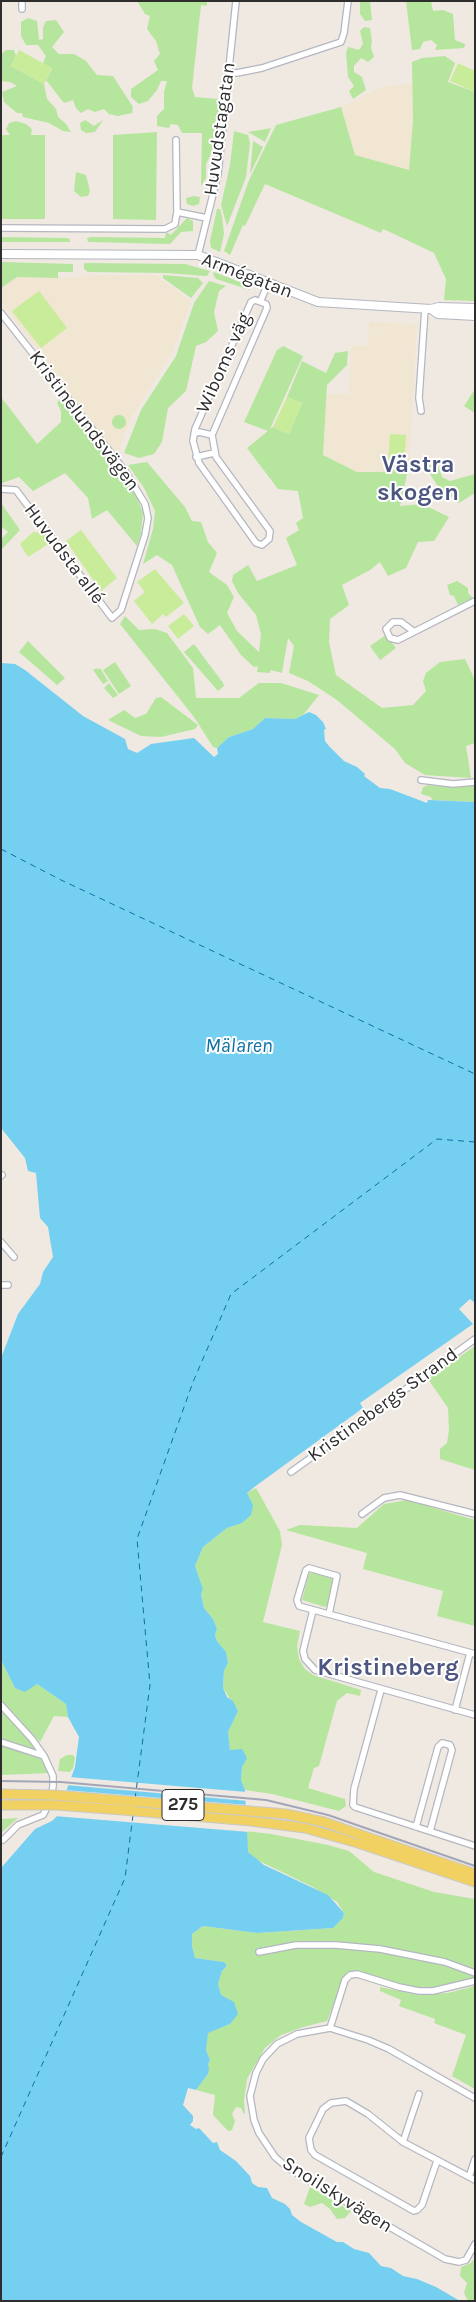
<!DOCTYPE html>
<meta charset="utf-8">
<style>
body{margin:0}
#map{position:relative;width:476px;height:2302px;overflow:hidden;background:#efe9e1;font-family:Karla,sans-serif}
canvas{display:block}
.frame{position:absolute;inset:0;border:2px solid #2e2e2e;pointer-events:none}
</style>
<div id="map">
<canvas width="476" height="2302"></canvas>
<div class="frame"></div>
</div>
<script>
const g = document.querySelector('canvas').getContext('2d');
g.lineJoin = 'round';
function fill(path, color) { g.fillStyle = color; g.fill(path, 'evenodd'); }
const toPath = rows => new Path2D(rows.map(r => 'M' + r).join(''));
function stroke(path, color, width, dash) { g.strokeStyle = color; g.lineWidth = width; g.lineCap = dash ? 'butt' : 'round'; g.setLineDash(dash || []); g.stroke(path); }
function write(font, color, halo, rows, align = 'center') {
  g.font = font + ' Karla,sans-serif'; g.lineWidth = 4; g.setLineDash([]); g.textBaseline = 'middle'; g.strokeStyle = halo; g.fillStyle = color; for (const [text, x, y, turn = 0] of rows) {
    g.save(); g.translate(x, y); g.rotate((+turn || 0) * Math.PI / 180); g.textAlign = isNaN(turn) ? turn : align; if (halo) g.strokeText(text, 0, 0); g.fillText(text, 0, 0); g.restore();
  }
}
const education = toPath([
 [412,83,413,120,409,170,355,155,341,107,382,87],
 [82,275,155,275,191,301,174,349,132,416,117,455,1,302,1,288,17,277,82,278],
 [369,322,417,324,409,466,387,472,357,472,323,455,327,394,349,394,351,345,368,346]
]);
const green = toPath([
 [137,1,207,1,207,6,201,5,192,88,195,97,218,99,219,110,214,127,212,152,206,164,206,178,201,186,202,133,182,133,178,125,171,124,169,128,157,126,157,116,164,109,164,92,167,81,161,81,157,90,148,101,139,104,131,97,131,89,158,70,154,61,160,54,156,41,147,29,150,16,145,14],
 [360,1,370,1,372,20,365,21,360,14],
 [406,1,431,1,433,11,443,10,453,14,455,40,465,44,464,48,435,50,437,45,431,40,423,42,420,49,412,50],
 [28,18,37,21,39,40,43,39,43,27,46,21,56,20,64,32,52,47,59,54,74,54,86,61,97,75,113,76,133,107,132,113,118,116,109,114,104,109,95,112,88,109,81,113,76,108,73,100,64,103,46,80,52,69,43,63,46,56,38,45,26,45,21,36,21,22],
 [364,27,370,28,372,41,371,48,374,57,368,62,361,58,354,66,354,72,362,77,366,90,353,99,349,91,354,86,348,77,346,53,348,47,359,50,363,44,360,31],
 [6,50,14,50,16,56,11,66,44,84,47,99,56,109,58,117,66,124,71,132,63,131,49,123,23,117,22,113,17,113,4,102,2,92,17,86,10,82,1,81,1,54],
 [445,56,455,63,448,82,475,92,475,301,444,300,446,279,434,253,392,233,383,229,381,233,265,184,245,226,243,225,230,255,224,251,249,180,276,125,341,107,355,155,409,170,413,120,412,62,422,58],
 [85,120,94,126,103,120,95,132,86,133,81,130,80,123],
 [16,121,26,124,32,129,31,135,45,135,45,219,1,219,1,135,10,135,6,129,9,123],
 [271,128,265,142,248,132,272,128],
 [234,131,248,135,250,143,246,177,227,226,221,205,230,165],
 [157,132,156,220,113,219,113,135],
 [253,141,263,147,250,174],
 [76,172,86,175,90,191,88,196,81,197,74,191],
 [194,196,200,197,199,204,193,206,187,204,186,198],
 [217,209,220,209,222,216,224,234,220,252,211,248,210,241],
 [187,218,193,221,193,231,181,232,170,244,88,242,87,238,91,237,165,238,166,232,171,235],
 [1,237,66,238,70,239,70,242,1,242],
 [1,262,73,264,73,272,58,272,58,278,17,277,1,288],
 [84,263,185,264,210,271,207,276,205,276,167,273,88,272,84,269],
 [214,272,250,286,250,290,216,279,213,274],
 [163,275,198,278,203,283,191,298,163,278],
 [209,281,226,286,219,291,214,312,218,331,206,342,196,346,186,391,168,408,162,442,154,454,139,458,124,453,141,410,176,356,194,303],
 [283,346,303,356,270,429,273,427,289,434,302,403,287,397,302,361,326,373,335,353,348,351,347,365,327,385,323,455,357,472,387,472,409,466,400,506,422,504,449,517,434,541,418,542,406,568,388,576,380,562,370,570,342,585,349,605,330,619,329,642,336,675,382,708,413,705,426,691,423,681,426,673,440,662,465,659,475,680,475,743,466,746,471,778,425,775,405,763,395,749,337,700,308,681,289,673,294,646,288,638,282,673,271,670,270,673,257,672,258,666,254,667,241,655,220,625,208,634,200,627,172,565,157,555,143,564,153,529,155,511,144,488,128,465,147,462,185,507,192,521,201,522,208,542,217,553,209,572,227,585,234,597,227,613,237,631,259,652,261,634,256,615,238,593,232,581,233,575,248,565,257,581,297,565,286,538,299,530,296,523,303,518,298,491,278,489,247,448,268,431,244,422,277,350],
 [475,389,475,413,464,406],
 [1,397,37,444,61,422,61,411,57,403,59,400,62,400,135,492,143,513,141,533,137,546,107,510,92,519,88,498,65,473,33,491,19,477,2,483],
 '112 422a7 7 0 1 1 14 0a7 7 0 1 1-14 0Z',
 [438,465,442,477,450,481,475,474,475,493,459,503,437,485,425,466],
 [1,503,20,530,1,550,1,539,8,532,1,526],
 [457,581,468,588,468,593,473,598,458,605,454,596,450,595,447,585],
 [125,616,139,630,155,629,167,633,193,668,196,698,239,698,259,683,281,683,319,695,304,714,295,719,265,718,253,729,229,737,217,748,213,747,194,717,120,624],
 [386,635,396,648,380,660,370,646],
 [28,641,65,678,57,685,19,652],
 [194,644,223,683,224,686,218,691,184,652],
 [115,662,131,686,119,694,103,670],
 [97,668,98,670,100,668,108,681,103,684,93,670],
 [109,683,118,695,113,698,104,688],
 [161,697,198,725,195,729,161,737,141,736,108,720,124,710,135,718,146,714,156,698],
 [428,785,446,787,475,785,475,802,432,800,431,797,421,794,423,787],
 [475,1346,475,1470,440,1459,440,1449,447,1443,449,1430,448,1408,428,1379],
 [256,1488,280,1531,282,1545,263,1622,300,1631,297,1646,299,1659,305,1669,313,1675,361,1690,360,1696,347,1693,337,1701,319,1766,314,1768,308,1788,345,1799,346,1806,339,1811,272,1794,245,1790,241,1780,242,1767,246,1758,230,1751,228,1732,238,1711,223,1688,224,1671,228,1663,226,1653,217,1641,215,1635,217,1629,213,1619,204,1608,201,1594,203,1589,195,1566,203,1547,227,1528,242,1523,247,1493],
 [407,1500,475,1520,475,1626,437,1616,443,1591,363,1569,367,1553,286,1530,300,1525,357,1528,384,1504],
 [313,1572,333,1579,328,1604,325,1607,302,1600,309,1574],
 [1,1660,15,1688,37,1684,66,1704,68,1717,54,1716,40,1742,1,1699],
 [1,1710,32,1742,38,1752,1,1739],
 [1,1744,43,1757,50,1773,1,1775],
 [67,1755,73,1755,75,1758,73,1768,70,1772,58,1771,60,1759],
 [18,1818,1,1833,1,1819],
 [246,1831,271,1834,328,1845,349,1851,374,1872,434,1892,475,1899,475,1978,433,1988,413,1987,385,1981,360,1972,348,1973,344,1976,327,2021,303,2027,281,2035,265,2048,247,2079,244,2101,245,2113,244,2114,241,2108,236,2107,232,2114,235,2121,232,2130,228,2131,213,2115,215,2095,196,2090,208,2074,208,2064,210,2060,206,2050,207,2033,230,2024,230,2000,221,1996,218,1984,222,1971,227,1967,223,1962,195,1958,192,1946,192,1934,203,1926,257,1933,333,1928,343,1918,344,1913,337,1902,313,1887,255,1859,248,1852],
 [475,1986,475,2089,452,2076,466,2035,434,2023,435,2019,399,2006,401,2000,380,1991,380,1987,419,1995,448,1993],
 [310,2187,351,2211,345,2218,337,2219,330,2209,322,2203,310,2207,304,2204],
 [475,2258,475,2300,468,2301,464,2293,467,2283,460,2276,461,2267,471,2263]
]);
const pitch = toPath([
 [19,50,52,68,44,84,11,66],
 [458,63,475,71,475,92,450,81],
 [39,291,67,328,41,348,12,311],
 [287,397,302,403,289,434,273,427],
 [390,434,406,435,404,468,388,467],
 [81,530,117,578,101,591,66,541],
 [33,532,43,533,50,543,28,557,20,544],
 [155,569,184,603,166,617,163,614,152,624,134,601,145,592,137,582],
 [184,614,194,626,178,639,168,626]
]);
const water = toPath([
 [1,663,15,664,25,670,83,716,125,739,128,749,137,753,151,744,194,738,214,757,218,754,217,748,229,737,253,729,265,718,295,719,309,712,316,715,323,722,326,729,324,730,325,741,329,746,344,761,357,767,365,774,364,776,380,788,390,789,427,803,428,800,475,802,475,1303,470,1299,459,1309,473,1324,360,1403,363,1408,257,1485,247,1493,253,1505,251,1515,242,1523,227,1528,203,1547,195,1566,203,1589,201,1594,204,1608,213,1619,217,1629,215,1635,217,1641,226,1652,228,1663,224,1671,223,1688,227,1697,233,1701,238,1711,228,1732,230,1750,242,1749,247,1758,242,1767,241,1780,245,1790,248,1852,264,1865,328,1895,344,1913,343,1918,333,1928,257,1933,203,1926,192,1934,192,1946,195,1958,224,1962,227,1966,222,1971,218,1984,221,1995,234,2002,238,2014,230,2024,208,2033,206,2050,210,2060,208,2064,209,2069,208,2074,196,2090,188,2088,183,2105,193,2116,193,2121,190,2125,196,2129,199,2128,213,2143,217,2142,220,2150,236,2161,250,2176,252,2183,258,2187,267,2188,272,2198,285,2204,290,2209,292,2215,301,2222,337,2242,343,2242,354,2249,369,2253,381,2266,391,2268,403,2276,417,2279,436,2287,460,2301,1,2301,1,1868,35,1829,52,1821,57,1816,75,1767,79,1737,68,1717,66,1704,37,1684,25,1692,15,1688,1,1660,1,1358,18,1314,40,1284,43,1272,53,1257,48,1227,40,1218,36,1173,28,1171,25,1158,1,1128]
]);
const pier = toPath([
 [69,1777,247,1792,248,1801,66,1785],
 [64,1790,248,1805,249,1832,54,1816]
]);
const ferry = toPath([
 [1,849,61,880,475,1074],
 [135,1799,150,1685,137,1539,193,1382,231,1294,437,1139,475,1142],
 [1,2157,125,1878,133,1815]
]);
const street = toPath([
 [22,9,22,1],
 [228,72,237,73,262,68,341,42,344,33,348,1],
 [177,212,207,218],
 [1,228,165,229,175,224,177,212,176,140],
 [198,255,218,174,236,1],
 [255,300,266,304,267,308,212,435,216,457,270,531,269,539,262,545,256,543,199,463,193,441,195,429,251,302,255,300],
 [261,300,268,283],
 [1,313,125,471,145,504,148,518,145,535,121,610,112,618,16,490,1,489],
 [421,411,419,398,425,309],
 [194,434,199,432,212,435],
 [196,457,214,453],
 [413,631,401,622,393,622,386,629,390,638,398,640,475,601],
 [421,780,453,784,475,782],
 [1,1176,2,1175],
 [1,1242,14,1257],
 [1,1285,8,1285],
 [291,1472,475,1339],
 [362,1514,384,1498,400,1495,475,1514],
 [313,1610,303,1651,305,1659,315,1670,475,1715],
 [329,1614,337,1576,309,1568,306,1570,297,1600,299,1606,475,1654],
 [381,1690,354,1789,353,1805,355,1807,475,1846],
 [1,1705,32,1739,44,1756,53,1776,53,1786,51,1800,43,1815,18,1825,3,1840],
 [455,1710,470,1653],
 [1,1742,44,1756],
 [416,1827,438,1747,442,1743,450,1745,452,1750,430,1831],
 [259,1952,296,1945,336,1945,380,1949,445,1962,475,1973],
 [330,2028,345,1980,350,1975,357,1974,399,1987,419,1991,433,1991,475,1981],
 [475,2098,389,2049,368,2040,330,2028,297,2034,277,2044,263,2059,256,2073,250,2096,254,2120,259,2133,275,2157,288,2168,445,2259,459,2262,466,2260,475,2244],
 [403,2142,419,2094],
 [437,2161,422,2205,417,2210,414,2211,315,2155,311,2150,309,2138,323,2109,331,2103,346,2101,368,2114,403,2142,475,2180],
 [469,2177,475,2159]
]);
const secondary = toPath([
 [1,254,198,255,318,302,431,309,439,307,475,308],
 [431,309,438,314,475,316]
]);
const primary = toPath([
 [135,1811,251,1821,305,1828,358,1843,475,1882],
 [361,1835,475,1874]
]);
const rail = toPath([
 [1,1781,61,1782,266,1800,328,1815,475,1866]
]);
const primaryBridge = toPath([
 [1,1794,54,1795,286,1814,324,1822,361,1835],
 [1,1805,56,1805,135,1811]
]);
const shields = [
 [183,1805,42]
];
const shieldNames = [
 ["275",183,1805]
];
const streetNames = [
 ["Huvudstagatan",220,129,-82],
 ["Armégatan",247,276,21],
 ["Wiboms väg",224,363,-66],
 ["Kristinelundsvägen",84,421,53],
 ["Huvudsta allé",64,554,53],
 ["Kristinebergs Strand",383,1405,-36],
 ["Snoilskyvägen",337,2195,32]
];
const waterNames = [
 ["Mälaren",239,1046]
];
const districtNames = [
 ["Västra",418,465],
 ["skogen",418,493],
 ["Kristineberg",388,1668]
];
fill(education, '#f0e6d1');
fill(green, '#b6e59e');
fill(pitch, '#c9ec9a');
fill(water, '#75cff0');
fill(pier, '#efe9e1');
stroke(ferry, '#0d6fa3', 1, [6, 5]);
stroke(street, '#b4b7c1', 8);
stroke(secondary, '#b4b7c1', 10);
stroke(primary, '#c9c9c9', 11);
stroke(street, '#fff', 5.5);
stroke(secondary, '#fff', 8);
stroke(primary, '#f2d163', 9);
stroke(rail, '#a3a6b8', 2);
stroke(primaryBridge, '#c9c9c9', 11, []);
stroke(primaryBridge, '#f2d163', 9);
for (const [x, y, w] of shields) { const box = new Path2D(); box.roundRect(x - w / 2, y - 15.5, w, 31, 4); g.fillStyle = '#fff'; g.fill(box); stroke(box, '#2e2e2e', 1); }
write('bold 18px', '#2e2e2e', null, shieldNames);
write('19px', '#2e2e2e', '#fff', streetNames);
write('italic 20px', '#0d6fa3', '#fff', waterNames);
write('bold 24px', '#4d5680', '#fff', districtNames);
</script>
